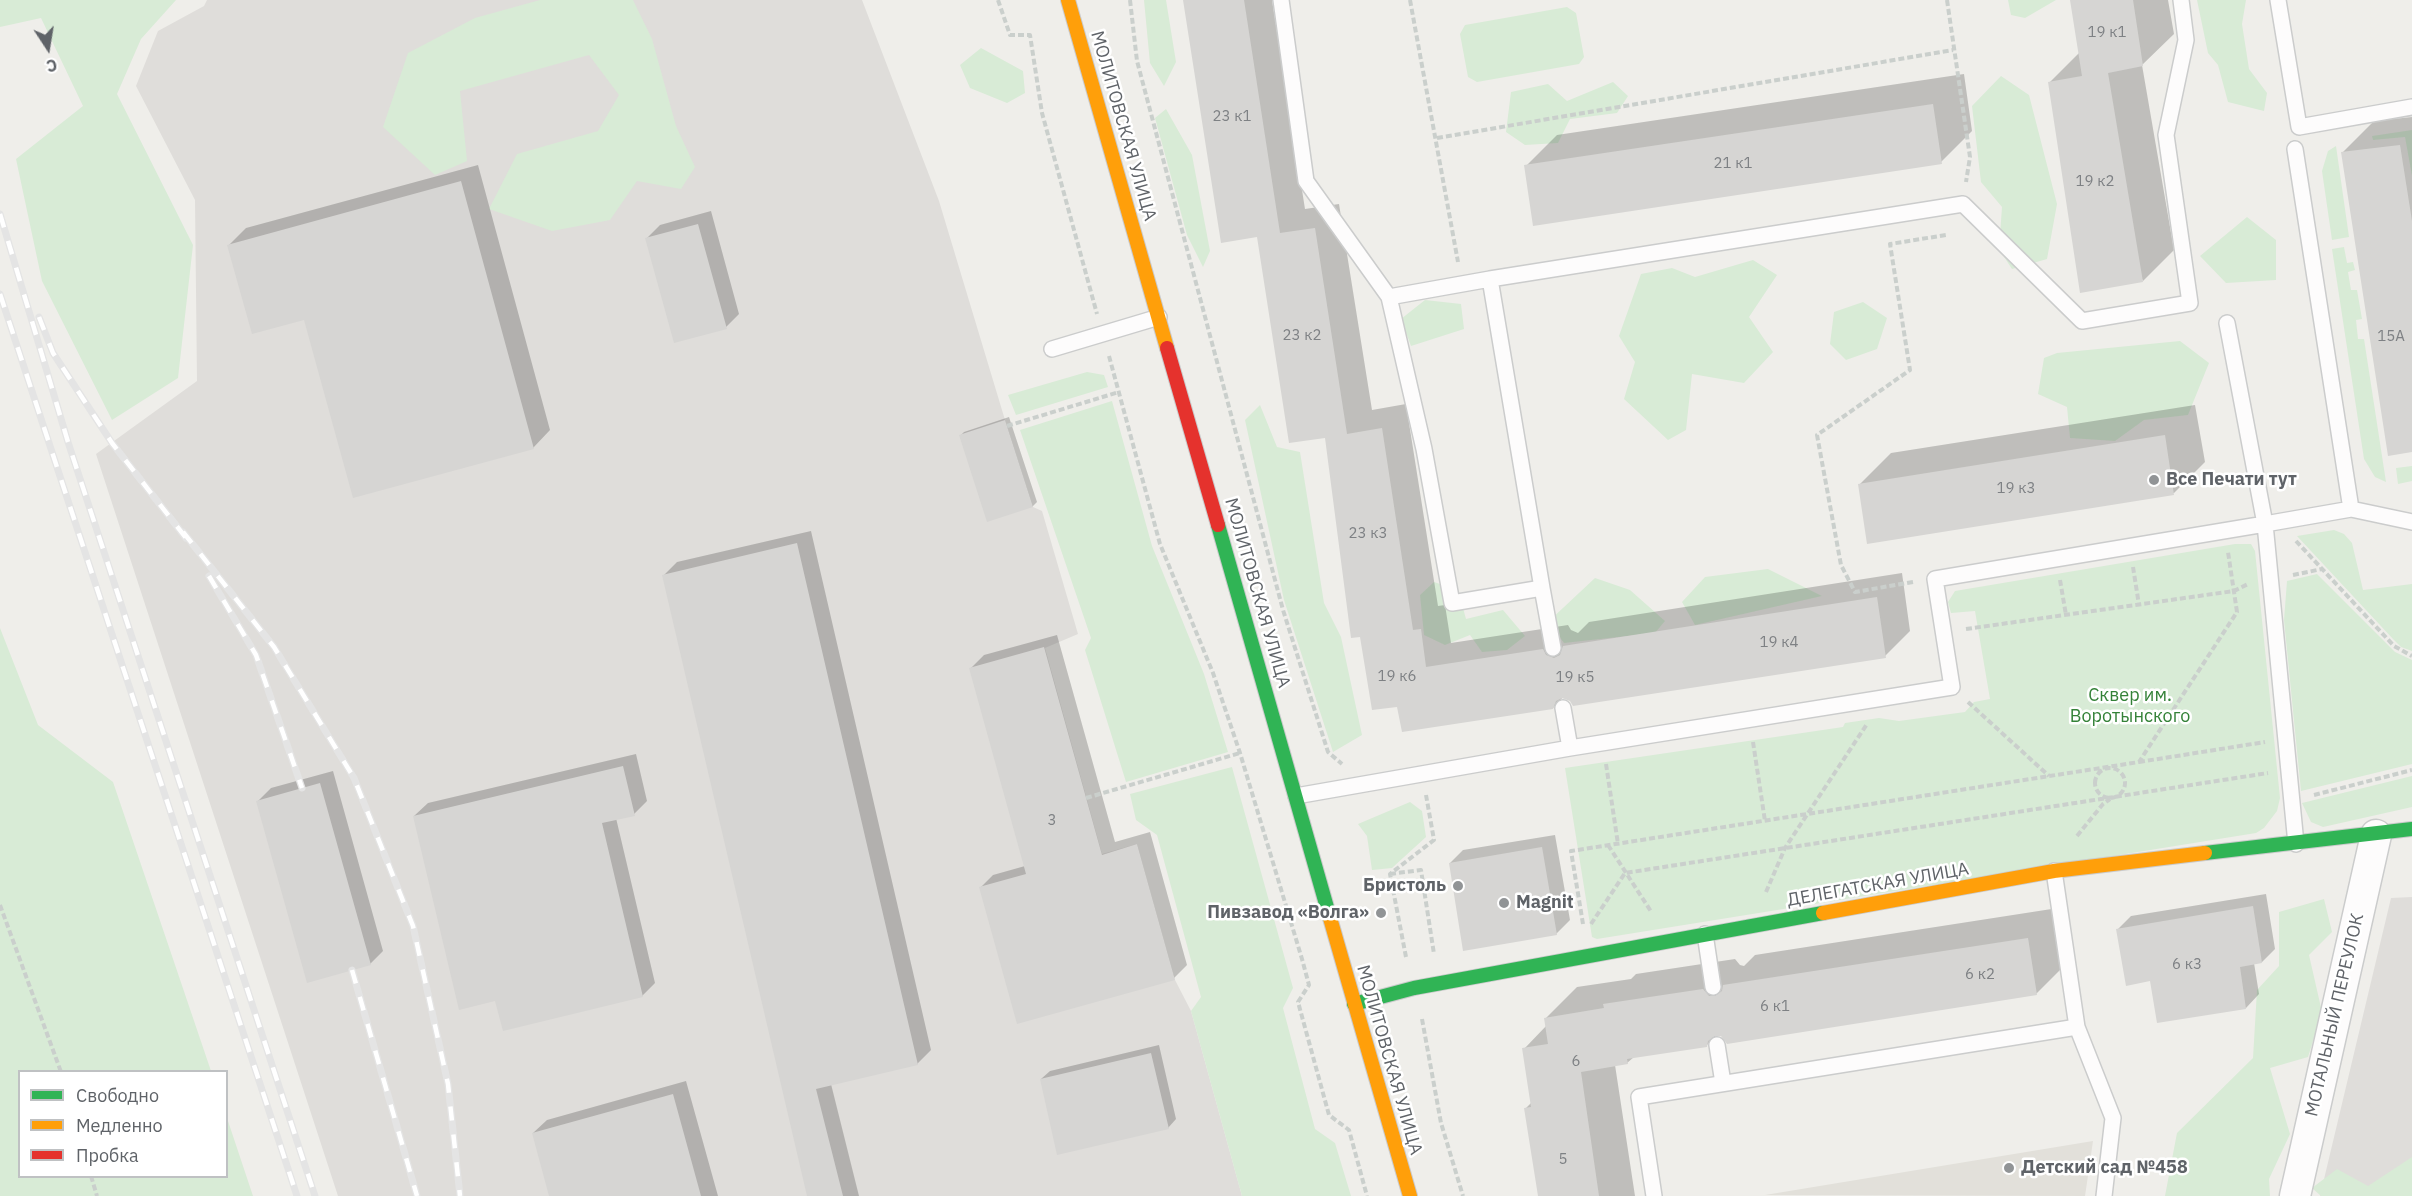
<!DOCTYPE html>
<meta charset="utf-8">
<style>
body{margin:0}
#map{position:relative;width:2412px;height:1196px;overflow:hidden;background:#efeeea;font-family:"IBM Plex Sans",sans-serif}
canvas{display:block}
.legend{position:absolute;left:18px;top:1070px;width:210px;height:108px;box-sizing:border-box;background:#fff;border:2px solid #bfc1c3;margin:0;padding:8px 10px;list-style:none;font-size:18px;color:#5f6368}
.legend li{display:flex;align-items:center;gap:12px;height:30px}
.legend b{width:30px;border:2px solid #bfc1c3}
.north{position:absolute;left:18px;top:18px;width:60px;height:60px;-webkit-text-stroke:4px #fff;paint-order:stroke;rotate:168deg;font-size:16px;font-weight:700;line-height:24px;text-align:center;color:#5f6368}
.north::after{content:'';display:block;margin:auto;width:21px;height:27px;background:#5f6368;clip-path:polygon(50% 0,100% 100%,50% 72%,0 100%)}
</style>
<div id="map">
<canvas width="2412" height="1196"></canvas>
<ul class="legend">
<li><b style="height:8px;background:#30b455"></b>Свободно</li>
<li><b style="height:8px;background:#ff9f0a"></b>Медленно</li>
<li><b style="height:8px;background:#e5322d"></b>Пробка</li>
</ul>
<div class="north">С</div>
</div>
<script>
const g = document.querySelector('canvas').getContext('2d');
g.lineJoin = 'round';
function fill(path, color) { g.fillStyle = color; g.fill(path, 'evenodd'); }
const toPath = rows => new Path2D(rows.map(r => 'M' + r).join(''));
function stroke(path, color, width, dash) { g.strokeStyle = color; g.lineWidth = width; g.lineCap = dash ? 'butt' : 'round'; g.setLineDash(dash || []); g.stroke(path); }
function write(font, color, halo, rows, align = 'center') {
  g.font = font + ' "IBM Plex Sans",sans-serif'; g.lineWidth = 5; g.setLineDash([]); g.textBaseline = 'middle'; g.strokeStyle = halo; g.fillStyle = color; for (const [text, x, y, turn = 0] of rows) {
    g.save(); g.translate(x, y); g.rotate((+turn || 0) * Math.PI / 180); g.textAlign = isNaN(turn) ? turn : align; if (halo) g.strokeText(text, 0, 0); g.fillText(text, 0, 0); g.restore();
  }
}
const industrial = toPath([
 [207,0,862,0,939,201,1005,420,1033,507,1042,511,1078,634,1045,648,1102,854,1137,844,1175,980,1191,1011,1242,1196,338,1196,96,454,197,381,195,200,136,86,158,31,204,6],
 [2412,897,2412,1196,2320,1196,2391,898]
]);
const education = toPath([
 [2093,1141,2085,1196,1765,1195]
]);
const green = toPath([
 [0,0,176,0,141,39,117,94,193,245,178,378,112,420,42,281,16,159,83,106,41,18,0,27],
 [540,0,633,0,652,39,676,126,695,167,681,189,637,181,610,220,552,231,489,209,517,154,598,131,619,95,589,55,460,91,467,161,435,175,383,127,408,53,475,18],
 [1144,0,1166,0,1176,62,1164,86,1150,63],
 [2008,0,2056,0,2025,18,2011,15],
 [2197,0,2246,0,2242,24,2249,69,2267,93,2264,111,2228,102,2218,65,2208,53],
 [1567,7,1576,13,1584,57,1579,64,1477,82,1468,77,1460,34,1465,25],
 [981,48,1023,71,1025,93,1007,103,970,88,960,65],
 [2001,76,2029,95,2057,204,2047,259,2012,269,1999,249,2002,207,1981,182,1972,106],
 [1613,82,1628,96,1617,113,1570,119,1558,143,1525,145,1506,132,1511,92,1548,84,1567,101],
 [1166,109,1192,155,1210,251,1203,267,1187,235,1155,118],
 [2412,130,2412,176,2405,137,2373,140,2372,136],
 [2336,146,2349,237,2332,240,2322,171,2328,151],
 [2247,217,2276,240,2276,280,2226,283,2200,256],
 [2344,247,2347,263,2353,262,2355,270,2348,272,2351,290,2357,290,2362,319,2356,320,2358,339,2364,339,2386,482,2375,477,2364,459,2332,249],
 [1753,260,1777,275,1749,317,1773,352,1744,383,1692,374,1686,430,1668,440,1624,399,1635,362,1619,336,1641,274,1672,268,1695,277],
 [1425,300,1461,304,1464,329,1411,346,1401,319],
 [1863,302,1887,318,1877,349,1846,360,1830,344,1834,312],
 [2180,341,2209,363,2188,415,2144,420,2115,441,2070,438,2067,407,2038,394,2044,358,2057,353],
 [1087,372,1104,375,1108,387,1016,415,1008,395],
 [1112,401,1152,546,1204,674,1228,752,1126,782,1085,650,1091,638,1020,430],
 [1260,405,1277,447,1300,452,1324,603,1341,637,1362,735,1333,752,1284,600,1245,420],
 [2412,466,2412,481,2398,484,2396,468],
 [2334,530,2344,534,2352,543,2363,590,2412,584,2412,651,2401,647,2393,639,2297,536],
 [2235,544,2251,544,2255,551,2280,798,2277,811,2264,828,2256,833,1597,939,1592,937,1565,768,1843,727,1845,723,1879,718,1899,721,1965,712,1974,702,1990,699,1975,611,1951,613,1948,602,1955,591],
 [1768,569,1822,596,1695,625,1682,602,1705,577],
 [2317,574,2395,652,2412,660,2412,764,2301,791,2284,620,2287,581],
 [1595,578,1630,590,1665,621,1655,633,1564,643,1548,622],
 [1434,582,1458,590,1466,619,1503,610,1525,636,1507,650,1482,652,1470,635,1445,645,1424,635,1420,595],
 [0,628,38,725,113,782,211,1071,20,1072,20,1176,226,1176,227,1118,253,1196,0,1196],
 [1232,767,1293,988,1283,1008,1315,1129,1335,1143,1351,1196,1242,1196,1191,1011,1201,997,1157,835,1136,820,1130,794],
 [2412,776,2412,807,2323,827,2311,822,2302,803],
 [1410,802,1422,811,1426,837,1392,868,1372,870,1367,836,1358,824],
 [2324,899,2332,932,2309,955,2322,1012,2308,1057,2270,1068,2290,1134,2269,1179,2270,1196,2165,1196,2177,1133,2253,1058,2257,990,2279,966,2279,912],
 [2412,1157,2412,1196,2321,1196,2312,1188,2337,1169,2368,1186]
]);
const shadow = toPath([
 [1184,0,1272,0,1305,209,1339,204,1372,410,1406,404,1438,606,1445,605,1451,643,1568,625,1571,630,1578,633,1589,622,1902,573,1910,631,1885,656,1571,700,1563,697,1553,708,1399,705,1326,436,1258,236],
 [2072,0,2168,0,2174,34,2142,65,2174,250,2143,281,2049,83,2080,52],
 [1964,74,1972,131,1941,162,1526,166,1557,135],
 [2412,117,2412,451,2343,152,2374,121],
 [478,165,550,430,533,448,305,318,229,245,246,228],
 [711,211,739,314,726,327,647,238,660,225],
 [2195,405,2205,462,2174,493,1860,484,1891,453],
 [1009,417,1037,502,1033,506,988,520,960,436,964,432],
 [811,531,931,1050,917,1064,831,1084,859,1196,809,1196,664,575,677,562],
 [1057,635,1115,842,1150,832,1187,965,1174,978,980,888,993,875,1025,866,971,668,984,655],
 [636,754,647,801,634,814,616,818,655,983,642,996,414,816,428,803],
 [333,771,383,951,370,964,258,801,271,788],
 [1555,835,1570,920,1556,934,1450,863,1463,850],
 [2266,894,2275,949,2262,962,2254,963,2259,994,2246,1008,2151,980,2118,929,2131,916],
 [2058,908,2067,963,2036,994,1718,1034,1707,1045,1634,1057,1627,1063,1615,1065,1635,1196,1539,1196,1526,1108,1532,1102,1524,1049,1547,1025,1546,1018,1577,987,1631,979,1636,974,1735,959,1740,965,1744,966,1755,955],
 [1159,1045,1176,1119,1168,1128,1041,1079,1050,1071],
 [686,1081,718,1196,551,1196,533,1133,547,1120]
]);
const building = toPath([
 [1183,0,1244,0,1280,233,1315,228,1347,434,1382,428,1413,630,1421,629,1426,667,1543,649,1546,655,1554,658,1560,655,1563,646,1877,597,1886,658,1573,706,1570,701,1562,698,1556,701,1553,709,1402,732,1397,707,1372,710,1360,637,1351,638,1325,438,1289,443,1257,237,1221,243],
 [2070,0,2133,0,2143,66,2108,73,2143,282,2080,293,2048,82,2082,76],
 [1933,104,1942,164,1533,226,1524,165],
 [2400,145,2412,221,2412,452,2388,456,2341,152],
 [461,181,534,449,353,498,304,320,252,334,227,245],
 [698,224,727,329,674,343,645,238],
 [1005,420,1033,507,987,522,959,435],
 [2165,435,2174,495,1867,544,1858,484],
 [797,543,918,1065,816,1089,843,1196,807,1196,662,575],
 [1044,647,1102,855,1137,844,1175,980,1017,1024,979,887,1026,874,969,668],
 [623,766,635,816,602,823,643,997,503,1031,495,1001,459,1010,413,816],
 [320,783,371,965,307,983,256,801],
 [1542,847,1557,935,1463,951,1449,863],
 [2253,906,2262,963,2240,967,2246,1009,2157,1023,2150,981,2126,986,2116,929],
 [2028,938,2037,995,1727,1044,1721,1036,1715,1036,1708,1041,1707,1047,1627,1059,1628,1064,1581,1072,1599,1196,1538,1196,1524,1108,1531,1107,1522,1048,1548,1044,1544,1018,1604,1008,1603,1004,1703,989,1709,996,1715,996,1722,991,1723,985],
 [1151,1053,1169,1129,1057,1155,1040,1079],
 [673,1094,701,1196,549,1196,532,1133]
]);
const path = toPath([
 [998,0,1010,35,1030,35,1042,113,1097,314],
 [1130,0,1137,61,1283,610,1328,752,1342,764],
 [1410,0,1458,262],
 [1947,0,1970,157,1966,182],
 [1437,138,1953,50],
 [1109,356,1160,544,1213,673,1240,753,1302,959,1309,985,1298,1002,1329,1115,1349,1130,1367,1196],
 [1007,426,1119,392],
 [2296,541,2394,646,2412,656],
 [2133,567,2139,605],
 [2293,575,2322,569],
 [2060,580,2066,615],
 [1913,582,1855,592,1841,565,1817,435,1910,370,1890,244,1946,235],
 [1966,629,2234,591,2248,584],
 [1968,702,2049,776],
 [1753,742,1765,821],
 [2139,762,2265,742],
 [1606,764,1618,844],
 '2095 783a15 15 0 1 1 30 0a15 15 0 1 1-30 0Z',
 [2314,795,2412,770],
 [1086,798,1240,753],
 [2077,836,2103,804,2110,799],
 [1608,845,1652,913],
 [1390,874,1421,870,1434,954],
 [1766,892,1785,848,1867,724],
 [0,905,61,1072],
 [1583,924,1571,851,2139,762,2237,612,2228,552],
 [1591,924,1625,873,2268,773],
 [1406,957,1390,874,1434,840,1426,795],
 [1422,1019,1441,1123,1463,1196],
 [91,1176,97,1196]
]);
const lane = toPath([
 [1281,0,1306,181,1389,297,1424,449,1452,603,1542,588,1490,279,1963,204,2082,321,2190,303,2166,135,2186,40,2181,0],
 [2278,0,2299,127,2412,107],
 [2295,149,2351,509],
 [1389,297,1490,279],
 [2227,323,2265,524,2351,509,2412,522],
 [1052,349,1159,317],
 [1542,588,1553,648],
 [1563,708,1570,748],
 [1296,796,1570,748,1952,687,1935,579,2265,524,2296,844],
 [1705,934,1713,987],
 [2077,1027,2113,1118,2104,1196],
 [1717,1045,1723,1083],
 [1654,1196,1639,1097,2077,1027,2054,871]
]);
const street = toPath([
 [2295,1196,2376,835]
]);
const fast = toPath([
 [1218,525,1330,918],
 [2205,853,2412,829],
 [1354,1004,1414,988,1823,913]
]);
const slow = toPath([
 [1068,0,1167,348],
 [1823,913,2054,871,2205,853],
 [1330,918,1410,1196]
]);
const jam = toPath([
 [1167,348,1218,525]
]);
const rail = toPath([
 [0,214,68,442,315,1196],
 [0,294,297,1196],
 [39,317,53,353,112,443,186,538],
 [183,532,274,647,354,778,413,926,448,1084,460,1196],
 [209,576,256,655,302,788],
 [352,970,417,1196]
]);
const markers = [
 [2154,480,6,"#919496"],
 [1458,886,6,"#919496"],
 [1504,903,6,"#919496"],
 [1381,913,6,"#919496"],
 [2009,1168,6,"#919496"]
];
const numberNames = [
 ["19 к1",2107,33],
 ["23 к1",1232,117],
 ["21 к1",1733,164],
 ["19 к2",2095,182],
 ["23 к2",1302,336],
 ["15А",2391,337],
 ["19 к3",2016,489],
 ["23 к3",1368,534],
 ["19 к4",1779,643],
 ["19 к6",1397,677],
 ["19 к5",1575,678],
 ["3",1052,821],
 ["6 к3",2187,965],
 ["6 к2",1980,975],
 ["6 к1",1775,1007],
 ["6",1576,1062],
 ["5",1563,1160]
];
const streetNames = [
 ["МОЛИТОВСКАЯ УЛИЦА",1123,126,74],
 ["МОЛИТОВСКАЯ УЛИЦА",1257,593,74],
 ["ДЕЛЕГАТСКАЯ УЛИЦА",1878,885,-10],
 ["МОТАЛЬНЫЙ ПЕРЕУЛОК",2335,1015,-77],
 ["МОЛИТОВСКАЯ УЛИЦА",1389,1060,74]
];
const poiNames = [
 ["Все Печати тут",2166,480],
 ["Бристоль",1446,886,"right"],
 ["Magnit",1516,903],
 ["Пивзавод «Волга»",1369,913,"right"],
 ["Детский сад №458",2021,1168]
];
const parkNames = [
 ["Сквер им.",2130,696],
 ["Воротынского",2130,717]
];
fill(industrial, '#dfddda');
fill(education, '#e2e0da');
fill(green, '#d8ebd6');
fill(shadow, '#0003');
fill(building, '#d6d5d3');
stroke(lane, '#cbcccc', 18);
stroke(street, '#cbcccc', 33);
stroke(fast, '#cacacb', 16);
stroke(slow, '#cacacb', 16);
stroke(jam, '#cacacb', 16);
stroke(path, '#cacfcc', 4, [6, 3]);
stroke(lane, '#fdfcfc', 15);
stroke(street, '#fdfcfc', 30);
stroke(fast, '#30b455', 14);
stroke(slow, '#ff9f0a', 14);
stroke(jam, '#e5322d', 14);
stroke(rail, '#e4e4e4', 7);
stroke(rail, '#fff', 4.5, [14]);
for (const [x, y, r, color] of markers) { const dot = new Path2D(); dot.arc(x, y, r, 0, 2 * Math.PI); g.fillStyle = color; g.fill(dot); stroke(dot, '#fff', 2); }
write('15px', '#7e8184', null, numberNames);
write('18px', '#5f6368', '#fff', streetNames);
write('bold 18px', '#5f6368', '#fff', poiNames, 'left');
write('18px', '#348238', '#fff', parkNames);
</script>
